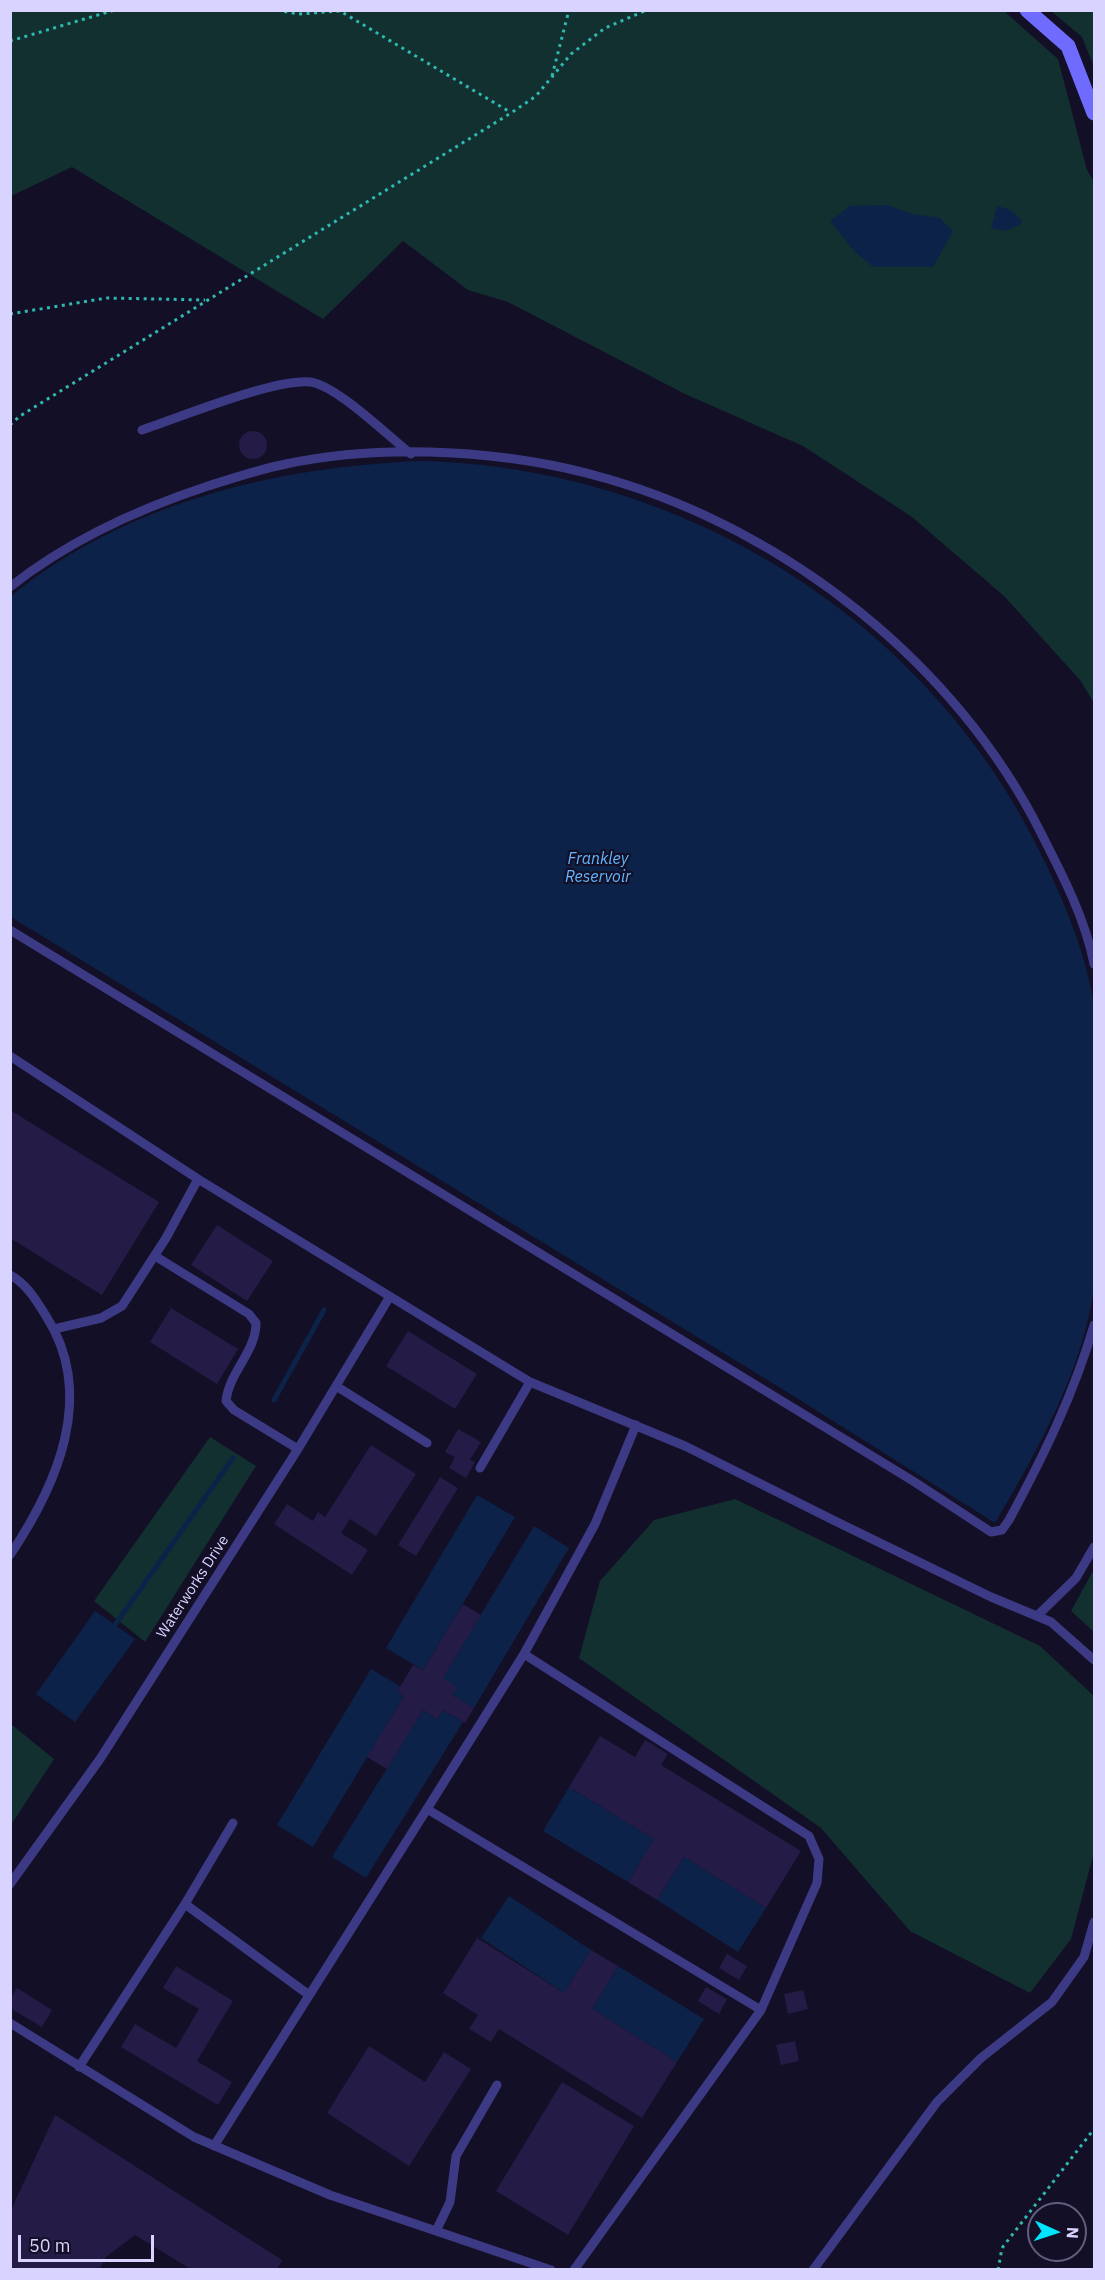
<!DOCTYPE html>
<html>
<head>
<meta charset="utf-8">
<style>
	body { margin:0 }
	#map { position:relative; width:1105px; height:2280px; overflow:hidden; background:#130f26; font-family:"IBM Plex Sans",sans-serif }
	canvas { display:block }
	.frame { position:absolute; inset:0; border:12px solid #d9d4ff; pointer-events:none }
	.north { position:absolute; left:1027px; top:2202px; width:60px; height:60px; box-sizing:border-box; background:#130f26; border:2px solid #625e7d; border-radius:50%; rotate:93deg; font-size:16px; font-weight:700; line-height:24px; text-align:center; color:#d9d4ff }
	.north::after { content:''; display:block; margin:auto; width:21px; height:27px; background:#00e5ff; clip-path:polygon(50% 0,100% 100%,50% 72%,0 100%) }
	.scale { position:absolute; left:18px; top:2235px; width:136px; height:27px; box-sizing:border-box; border:3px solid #d9d4ff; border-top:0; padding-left:8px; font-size:18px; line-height:21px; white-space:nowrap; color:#d9d4ff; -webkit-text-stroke:4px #130f26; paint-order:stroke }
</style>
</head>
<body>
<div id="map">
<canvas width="1105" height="2280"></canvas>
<div class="frame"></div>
<div class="north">N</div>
<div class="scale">50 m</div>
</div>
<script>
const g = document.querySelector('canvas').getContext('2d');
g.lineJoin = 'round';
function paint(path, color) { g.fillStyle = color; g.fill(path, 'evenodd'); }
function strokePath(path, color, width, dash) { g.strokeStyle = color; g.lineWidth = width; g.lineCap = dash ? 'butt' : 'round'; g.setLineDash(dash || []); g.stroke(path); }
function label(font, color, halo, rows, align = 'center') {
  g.font = font + ' "IBM Plex Sans",sans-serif'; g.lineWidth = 4.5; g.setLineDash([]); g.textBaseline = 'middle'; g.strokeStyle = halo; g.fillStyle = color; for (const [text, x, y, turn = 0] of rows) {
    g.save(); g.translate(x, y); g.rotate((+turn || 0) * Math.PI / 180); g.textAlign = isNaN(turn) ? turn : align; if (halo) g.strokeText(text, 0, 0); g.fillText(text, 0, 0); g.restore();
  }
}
paint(new Path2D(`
	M10,11H1004L1058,59L1087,170L1094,182V703L1080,680L1004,596L912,517L803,446L685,394L508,302L468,290L403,241L323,319L72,167L11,196Z
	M1051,11H1094V67L1082,37Z
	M210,1437L256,1466L145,1642L94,1601Z
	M735,1499L1040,1646L1094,1696V1852L1071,1939L1030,1993L910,1931L821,1828L579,1658L600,1581L654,1520Z
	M1094,1569V1632L1071,1611Z
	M11,1724L54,1759L11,1825Z`), '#12302f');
paint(new Path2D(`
	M887,205L913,214L940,218L953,231L933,267H873L855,252L830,221L850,206Z
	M997,206L1011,210L1022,221L1021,224L1006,231L991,228Z
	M424,461C689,469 935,624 1047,866C1067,909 1087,958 1094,1005C1096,1020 1094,1035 1094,1050C1094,1082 1094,1114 1094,1146C1094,1191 1099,1240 1094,1286C1085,1366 1036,1454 995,1523L792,1395L11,917V596C127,502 278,466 424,461Z
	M477,1495L515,1517L423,1670L386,1648Z
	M534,1526L569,1548L474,1708L452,1695L443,1678Z
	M95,1611L135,1639L75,1722L36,1694Z
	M371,1669L400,1686L397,1692L404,1696L313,1847L277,1825Z
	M423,1710L437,1719L443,1710L463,1722L366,1878L332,1857Z
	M569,1787L654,1839L628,1882L543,1831Z
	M684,1857L766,1908L738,1952L657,1900Z
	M509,1896L591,1950L564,1993L481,1938Z
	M618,1966L704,2019L677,2062L592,2009Z`), '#0c2248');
strokePath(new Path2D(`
	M274,1400L324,1310
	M115,1625L233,1458`), '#0c2248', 5);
paint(new Path2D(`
	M239 445a14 14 0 1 1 28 0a14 14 0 1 1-28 0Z
	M10,1110L159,1202L102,1295L10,1238Z
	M217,1225L273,1261L247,1301L191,1265Z
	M171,1308L238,1349L217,1384L150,1342Z
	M408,1331L477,1374L455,1409L386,1366Z
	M458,1429L481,1442L470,1460L475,1462L466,1478L449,1468L455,1457L445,1452Z
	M371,1445L416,1474L376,1536L350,1519L341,1533L368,1550L352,1575L274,1524L287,1504L313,1521L318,1512L325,1517Z
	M440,1477L458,1488L416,1556L398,1545Z
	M463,1604L481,1615L443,1678L457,1687L452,1695L474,1708L465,1723L443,1710L437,1719L423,1710L387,1769L367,1757L404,1696L397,1692L413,1665L423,1670Z
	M600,1736L635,1757L645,1740L668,1754L661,1765L801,1851L766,1908L684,1857L657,1900L628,1882L654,1839L569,1787Z
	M477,1938L564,1993L591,1950L618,1966L592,2009L677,2062L642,2118L499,2029L491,2042L469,2029L478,2015L443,1993Z
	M727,1954L747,1966L739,1980L719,1968Z
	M176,1966L233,2001L197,2061L232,2082L218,2105L121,2047L135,2024L176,2048L199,2009L163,1988Z
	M706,1987L727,1999L719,2014L698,2001Z
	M17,1988L52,2010L42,2027L10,2008V1999Z
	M803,1990L808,2009L788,2014L784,1994Z
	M795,2041L799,2061L781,2065L776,2045Z
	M369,2046L425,2082L444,2052L471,2069L409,2166L327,2113Z
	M562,2082L634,2126L568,2235L496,2191Z
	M55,2115L282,2260L277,2270H192L135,2235L106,2257L99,2270H10V2212Z`), '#241b47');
strokePath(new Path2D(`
	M277,10L298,14L340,11L510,112
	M10,41L115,10
	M552,76L569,10
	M10,314L107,298L205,300
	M10,425L20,416L511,113L536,96L571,54L605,28L647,10
	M998,2270L1002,2248L1094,2129`), '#2fb8b0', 3, [3, 4.5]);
strokePath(new Path2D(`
	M142,430C176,419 284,374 315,383C342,391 387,435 411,454
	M10,587C68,541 138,509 208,486C234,478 260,469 286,464C386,443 510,450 608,479C788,531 957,665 1041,833C1062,874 1085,918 1094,964
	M10,930L913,1481L991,1532L1002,1530L1009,1520C1043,1457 1074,1394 1094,1325
	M10,1056L198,1179L530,1382L480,1468
	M155,1256L249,1314L256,1323C256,1352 229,1372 226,1401L234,1410L298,1449
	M10,1275C27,1284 36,1300 46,1316C97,1395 57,1485 10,1555
	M54,1329L101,1318L122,1306L166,1238L198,1179
	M530,1382L685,1446L835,1521L991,1597L1051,1622L1094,1660
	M336,1386L427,1443
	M1037,1616L1076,1578L1094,1547
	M524,1654L809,1836L819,1859L817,1883L761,2010
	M427,1809L524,1654L595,1524L636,1425
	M10,1884L100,1759L298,1449L389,1298
	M185,1904L233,1823
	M10,2023L194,2137L330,2195L551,2270
	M79,2067L185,1904L309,1995
	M214,2146L427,1809L761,2010L574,2270
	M436,2231L450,2202L456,2156L497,2085
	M813,2270L937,2102L981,2058L1052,2002L1084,1957L1094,1922`), '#3d3a85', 9);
strokePath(new Path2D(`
	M1027,10L1068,46L1094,113`), '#6f6bff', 15);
label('15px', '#d9d4ff', '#130f26', [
	["Waterworks Drive",193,1587,-57]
]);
label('italic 16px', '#62b6ff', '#130f26', [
	["Frankley",598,859],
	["Reservoir",598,877]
]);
</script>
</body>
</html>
